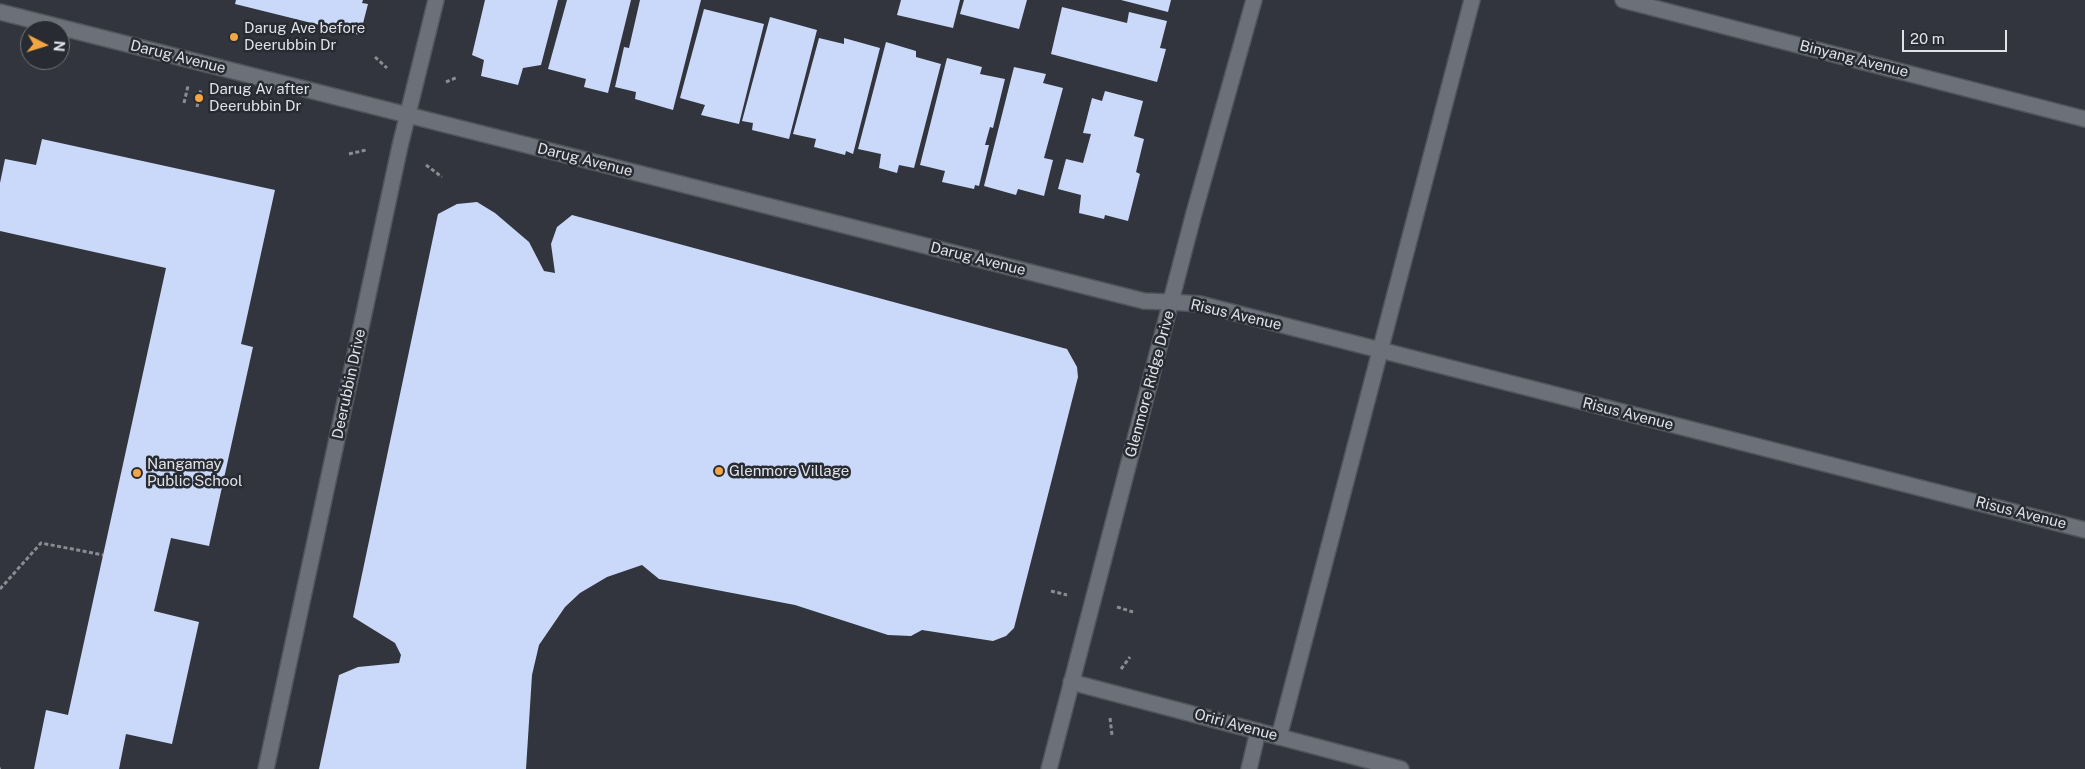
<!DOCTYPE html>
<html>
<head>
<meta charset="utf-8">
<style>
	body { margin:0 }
	#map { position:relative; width:2085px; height:769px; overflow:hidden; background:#32353d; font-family:"Public Sans",sans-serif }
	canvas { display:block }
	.north { position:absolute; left:20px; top:20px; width:50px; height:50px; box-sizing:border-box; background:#282b32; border:1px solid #72747a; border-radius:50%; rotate:95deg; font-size:14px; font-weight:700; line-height:20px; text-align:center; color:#e0e2e7 }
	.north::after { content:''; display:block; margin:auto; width:18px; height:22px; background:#f3a542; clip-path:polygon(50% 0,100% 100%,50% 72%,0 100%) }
	.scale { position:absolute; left:1902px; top:30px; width:105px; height:22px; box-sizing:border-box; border:2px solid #e0e2e7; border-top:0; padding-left:6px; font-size:15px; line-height:18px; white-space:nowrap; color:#e0e2e7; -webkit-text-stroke:4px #282b32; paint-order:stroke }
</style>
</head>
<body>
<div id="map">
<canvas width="2085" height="769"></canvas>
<div class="north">N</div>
<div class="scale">20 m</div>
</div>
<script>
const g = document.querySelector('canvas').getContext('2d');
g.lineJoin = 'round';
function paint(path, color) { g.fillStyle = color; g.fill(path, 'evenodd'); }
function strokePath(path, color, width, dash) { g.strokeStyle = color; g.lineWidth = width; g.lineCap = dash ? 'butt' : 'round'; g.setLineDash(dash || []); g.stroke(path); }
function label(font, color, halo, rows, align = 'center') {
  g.font = font + ' "Public Sans",sans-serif'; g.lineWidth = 5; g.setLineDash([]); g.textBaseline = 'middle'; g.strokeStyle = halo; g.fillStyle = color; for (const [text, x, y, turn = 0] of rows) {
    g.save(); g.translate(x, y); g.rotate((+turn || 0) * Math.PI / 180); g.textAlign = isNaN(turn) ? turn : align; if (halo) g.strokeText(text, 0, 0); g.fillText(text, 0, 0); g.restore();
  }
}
paint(new Path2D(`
	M236,0H363L362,3L368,4L360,35L235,4Z
	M485,0H558L541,65L523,68L518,85L481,76L484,60L472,55Z
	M567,0H631L608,93L584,87L586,79L548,69Z
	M640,0H701L673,110L635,99L636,92L615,87L624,47L629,48Z
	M901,0H960L953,28L897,15Z
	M964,0H1027L1019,29L960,14Z
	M1121,0H1171L1168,12Z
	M1062,7L1127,23L1129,12L1167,21L1160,48L1166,49L1157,82L1051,54Z
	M704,9L764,24L739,124L701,115L705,105L680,98Z
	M770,17L817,30L789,139L752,130L753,123L742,121Z
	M819,38L844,44V38L880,48L853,154L846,151L845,155L814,147L816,139L793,134Z
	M886,42L916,51V57L941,64L914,168L899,165L897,173L879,168L881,154L858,149Z
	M947,58L982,67L980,74L1005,79L993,128L990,127L985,145H989L979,186L975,185L974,189L942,182L945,171L920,165Z
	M1014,67L1046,74L1043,83L1063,88L1044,158L1053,160L1044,196L1018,189L1016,195L984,186Z
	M1105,91L1143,101L1134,136L1144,139L1136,172L1140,174L1128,221L1105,215L1104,219L1079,213L1081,195L1058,189L1066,159L1083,163L1091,134L1083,133L1092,98L1102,101Z
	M42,139L275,190L241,344L253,347L209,546L171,538L154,611L199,622L172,744L126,734L119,769H34L46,710L68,715L166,268L0,231V183L5,159L36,165Z
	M477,202L495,213L529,242L544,271L555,273L551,244L557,227L572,215L1067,349L1077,367L1078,377L1014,628L1006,636L993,641L922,630L911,636L888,635L795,605L659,579L642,565L607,577L580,593L565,607L539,645L532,675L526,769H319L339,675L358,667L399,663L401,655L395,643L353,617L438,214L457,204Z`), '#cad9f9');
const lane = new Path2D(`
	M1279,737L1472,0
	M1249,769L1258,731`);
const street = new Path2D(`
	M1623,0L2085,119
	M1171,302L1200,304L2085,530
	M1071,682L1401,769
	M266,769L400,146L436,0`);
const secondary = new Path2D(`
	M0,12L1144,301L1171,302
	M1049,769L1194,213L1254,0`);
strokePath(lane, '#51545b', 18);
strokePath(street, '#51545b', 18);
strokePath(secondary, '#51545b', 18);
strokePath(new Path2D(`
	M375,57L387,68
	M446,82L458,77
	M184,103L188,86
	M197,107L201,89
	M349,154L366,150
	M426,165L442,177
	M0,589L41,543L103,555
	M1051,591L1067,595
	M1117,607L1133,612
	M1121,669L1130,657
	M1110,718L1112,735
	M0,769H1`), '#8a8c93', 3, [4, 2.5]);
strokePath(lane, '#6c7079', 15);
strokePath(street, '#6c7079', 15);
strokePath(secondary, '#6c7079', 15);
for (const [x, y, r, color] of [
	[234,37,5,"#f3a542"],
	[199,98,5,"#f3a542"],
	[719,471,5,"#f3a542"],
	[137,473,5,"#f3a542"]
]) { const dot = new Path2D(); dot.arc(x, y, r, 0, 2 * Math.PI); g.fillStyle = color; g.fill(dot); strokePath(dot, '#282b32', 2); }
label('15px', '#e0e2e7', '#282b32', [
	["Darug Ave before",244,28],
	["Deerubbin Dr",244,45],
	["Darug Av after",209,89],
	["Deerubbin Dr",209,106],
	["Nangamay",147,464],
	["Public School",147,481],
	["Glenmore Village",729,471]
], 'left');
label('15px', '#e0e2e7', '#282b32', [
	["Darug Avenue",178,57,14],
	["Binyang Avenue",1854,59,14],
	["Darug Avenue",585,160,14],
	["Darug Avenue",978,259,14],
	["Risus Avenue",1236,315,13],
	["Deerubbin Drive",349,384,-78],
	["Glenmore Ridge Drive",1150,384,-75],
	["Risus Avenue",1628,414,14],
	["Risus Avenue",2021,513,14],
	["Oriri Avenue",1236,725,15]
]);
</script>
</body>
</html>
